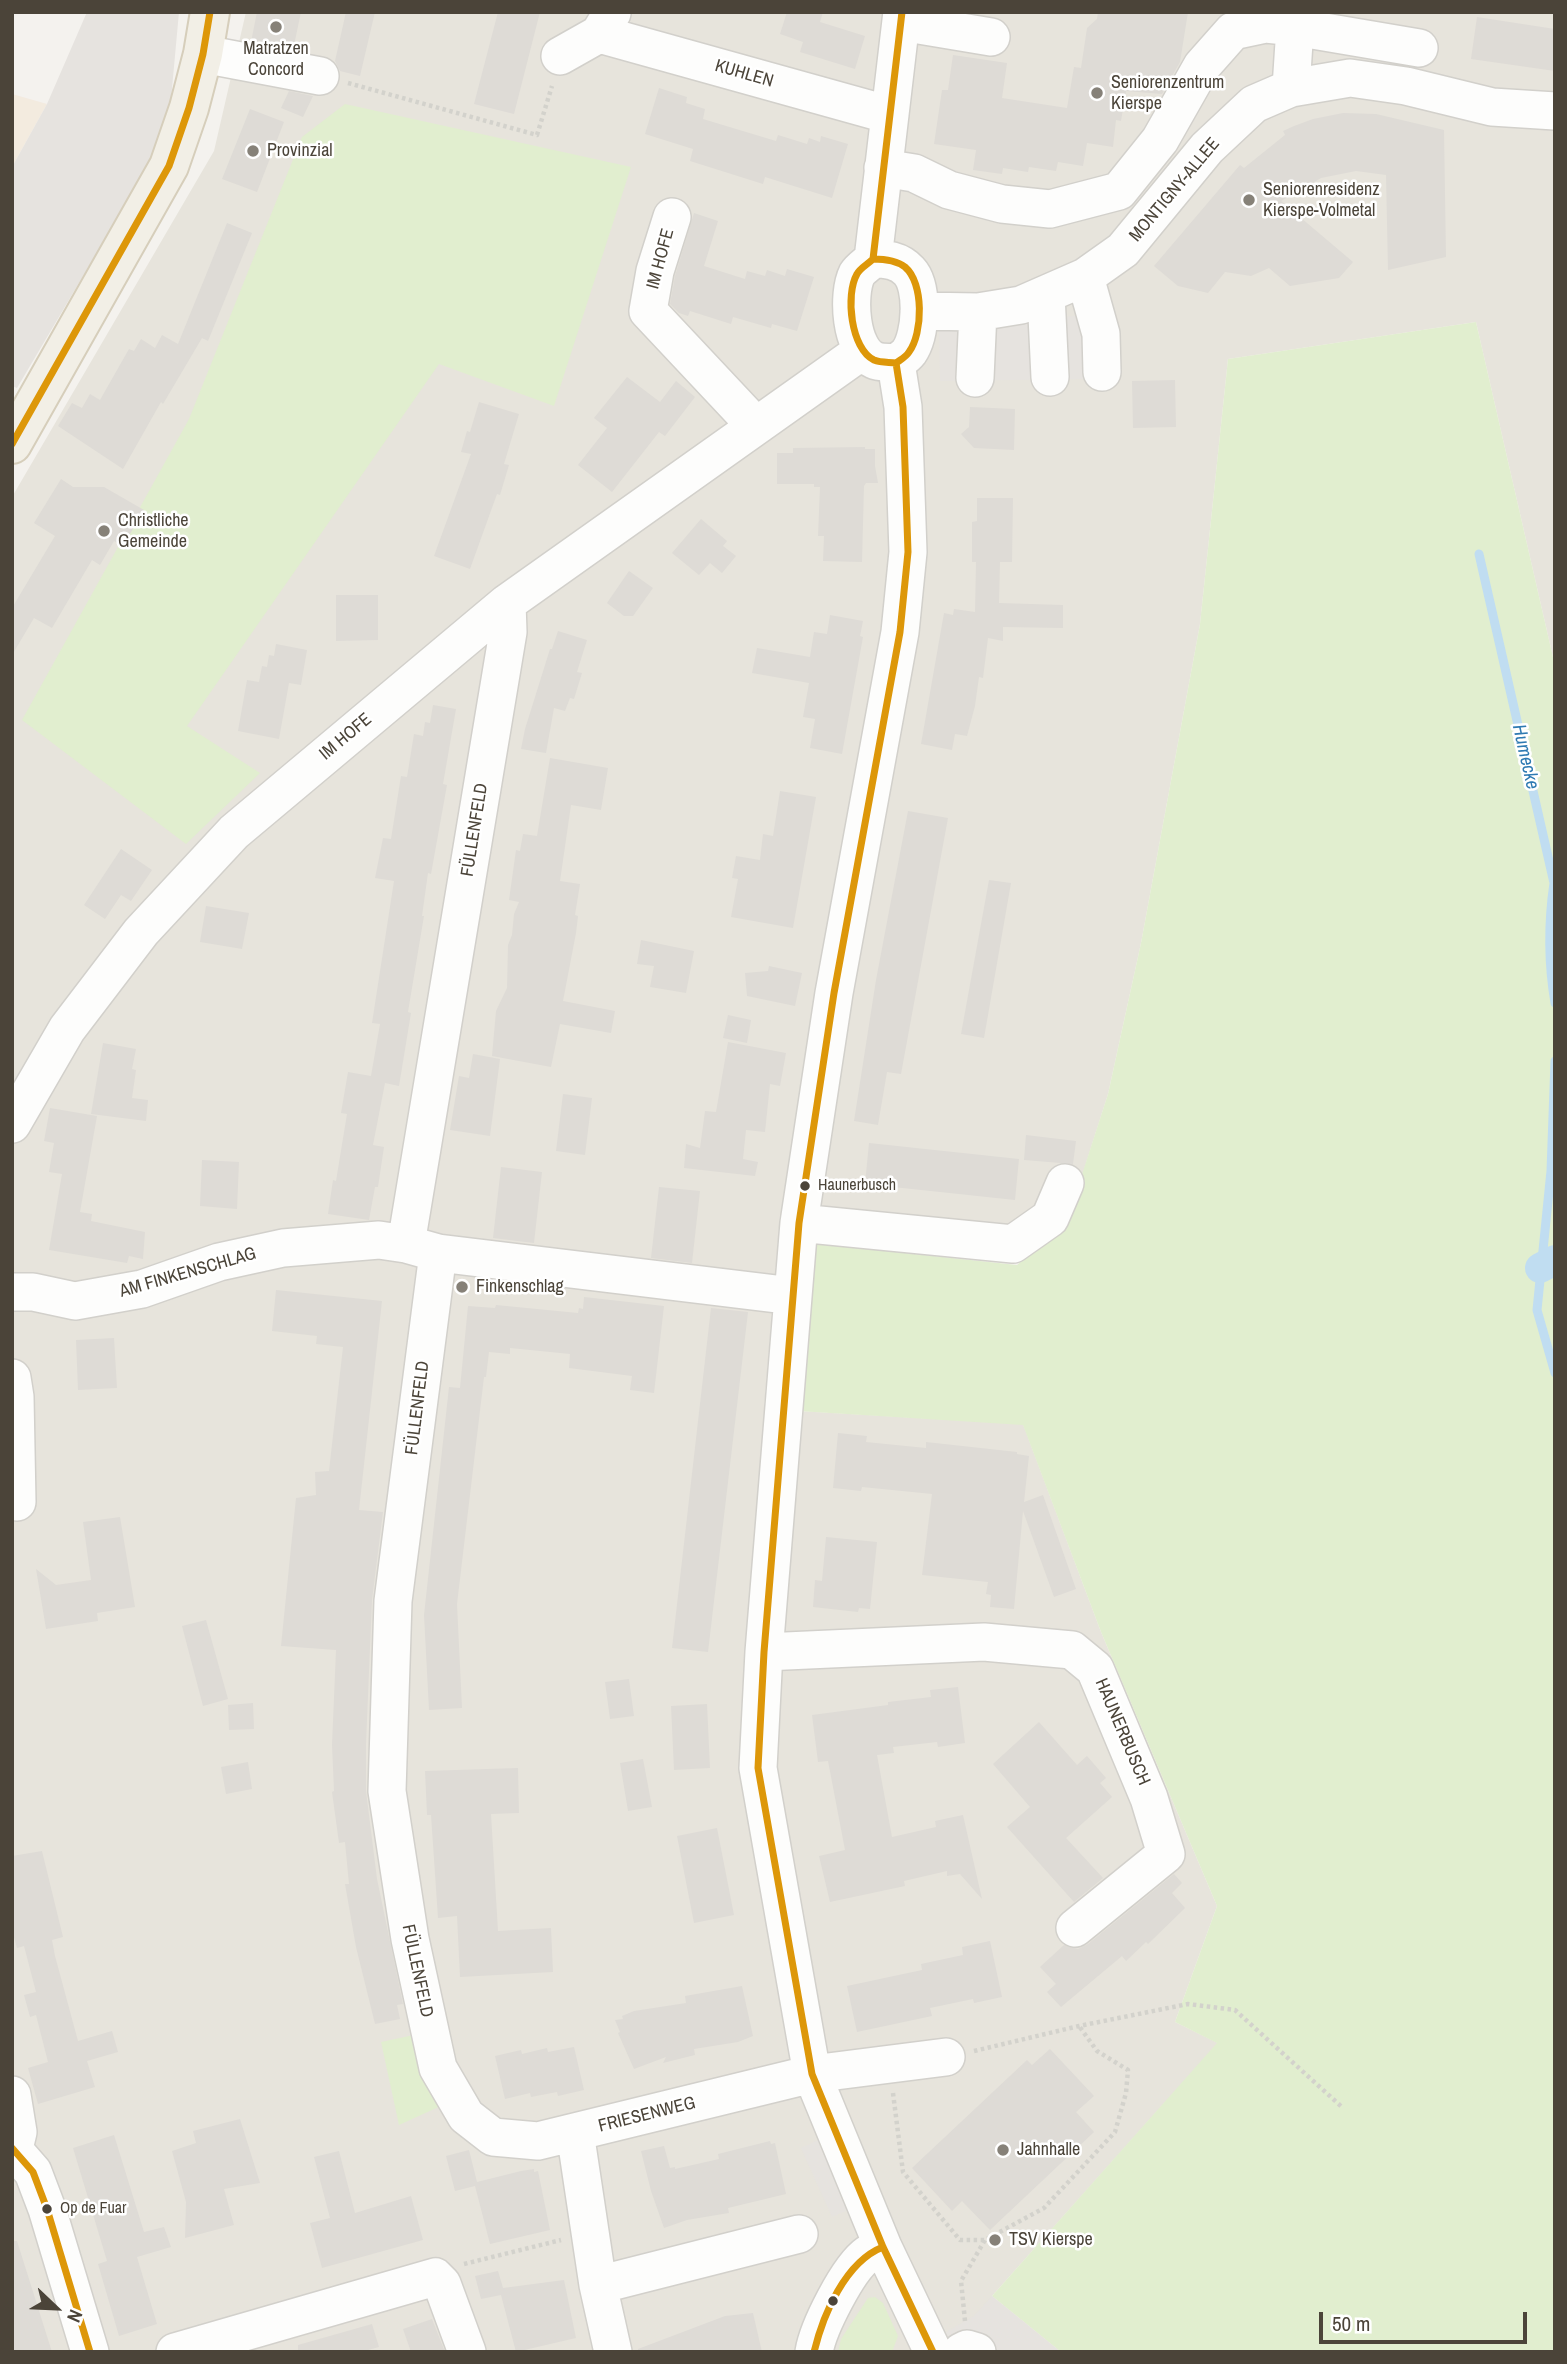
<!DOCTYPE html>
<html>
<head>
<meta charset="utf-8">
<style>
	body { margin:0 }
	#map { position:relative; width:1567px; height:2364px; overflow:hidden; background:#f4f2ee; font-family:"Archivo Narrow",sans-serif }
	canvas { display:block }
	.frame { position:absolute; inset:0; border:14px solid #4b4439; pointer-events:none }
	.north { position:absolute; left:21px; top:2273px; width:70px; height:70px; -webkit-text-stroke:5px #fff; paint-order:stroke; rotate:113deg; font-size:19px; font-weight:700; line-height:28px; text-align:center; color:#4b4439 }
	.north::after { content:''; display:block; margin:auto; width:24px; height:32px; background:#4b4439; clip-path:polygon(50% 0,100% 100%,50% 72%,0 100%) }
	.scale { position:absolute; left:1319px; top:2312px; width:208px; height:32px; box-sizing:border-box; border:4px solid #4b4439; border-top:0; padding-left:9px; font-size:21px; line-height:24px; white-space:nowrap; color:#4b4439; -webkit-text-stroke:5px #fff; paint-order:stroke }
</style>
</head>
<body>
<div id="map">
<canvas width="1567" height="2364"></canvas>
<div class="frame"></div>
<div class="north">N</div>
<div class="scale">50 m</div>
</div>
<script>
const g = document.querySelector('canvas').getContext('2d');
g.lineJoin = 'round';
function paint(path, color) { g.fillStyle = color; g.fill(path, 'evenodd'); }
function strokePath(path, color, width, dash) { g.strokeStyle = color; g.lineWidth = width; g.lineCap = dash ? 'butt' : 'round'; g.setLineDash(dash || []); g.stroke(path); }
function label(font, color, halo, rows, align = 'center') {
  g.font = font + ' "Archivo Narrow",sans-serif'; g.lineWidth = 5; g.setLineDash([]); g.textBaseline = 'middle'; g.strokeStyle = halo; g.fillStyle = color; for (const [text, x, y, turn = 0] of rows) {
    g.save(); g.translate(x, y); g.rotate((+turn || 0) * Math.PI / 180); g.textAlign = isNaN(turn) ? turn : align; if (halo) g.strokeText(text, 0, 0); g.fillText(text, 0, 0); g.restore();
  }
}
paint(new Path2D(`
	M246,12H1555V666L1476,322L1228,359L1200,624L1141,943L1108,1094L1081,1179L1009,1239L780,1215L764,1409L1023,1424L1101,1632L1217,1906L1175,2022L1218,2043L992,2296L1061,2352H12V497L214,151Z`), '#e7e4dc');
paint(new Path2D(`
	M12,94L47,104L12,167Z`), '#f3ebdf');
paint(new Path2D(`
	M345,104L631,167L554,406L439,364L187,726L260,773L186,844L22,720L189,419L302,137Z
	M1476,322L1555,666V2352H1061L992,2296L1217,2043L1175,2022L1217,1906L1101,1632L1023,1425L798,1411L812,1243L1017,1265L1066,1224L1108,1094L1141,943L1200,624L1228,359Z
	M414,2035L443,2105L399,2125L381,2042Z
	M875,2297L883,2303L898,2336L892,2352H838L841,2339L868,2298Z`), '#e1eecf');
paint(new Path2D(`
	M87,12H179L168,132L17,388L12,386V167L47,104Z
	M1082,315L1084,379L940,381L939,331Z
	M835,2132L866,2202L832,2217L801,2148Z
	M992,2296L1061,2352H939L932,2340L974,2316Z`), '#e6e3df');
strokePath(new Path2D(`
	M1479,554L1554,883C1548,924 1548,962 1555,1003
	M1555,1061L1551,1171L1537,1310L1555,1373`), '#c0ddf1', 9);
strokePath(new Path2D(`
	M1540,1268L1555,1260`), '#c0ddf1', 30);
paint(new Path2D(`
	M257,12H301L293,50L251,42Z
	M346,12H375L360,76L340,71L335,61Z
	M498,12H540L514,114L474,104Z
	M787,12H823L820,22L865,36L855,69L800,52L803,42L780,34Z
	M1098,12H1188L1180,62L1162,94L1126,91L1121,121L1116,120L1113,147L1087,143L1083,166L1058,162L1056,171L1029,167L1028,172L1003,168L1002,174L973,170L976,150L934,144L942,90H948L953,55L1007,63L1002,98L1067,108L1074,67L1081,68L1087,28L1097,19Z
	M1477,17L1555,29V71L1471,59Z
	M659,88L687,97L686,103L705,109L703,119L776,141L778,135L807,144L809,138L820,142L821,136L848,144L832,198L765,177L763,184L690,161L693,149L645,134Z
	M289,91L313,96L303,117L281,108Z
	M250,109L284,122L257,192L222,179Z
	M1343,113L1376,114L1444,130L1446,257L1388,270L1386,175L1356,171L1321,178L1281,201L1353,262L1339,278L1290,286L1269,268L1251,276L1225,272L1208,293L1178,286L1154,266L1240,165L1244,168L1285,135L1283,131L1294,126L1313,119Z
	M694,213L718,221L704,266L745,279L747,271L765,276L767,270L785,276L787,269L814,277L797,331L772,324L771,328L733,317L731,324L690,311L688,316L679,313L670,304L675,276Z
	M227,223L252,233L208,341L202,338L163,404L161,402L123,469L58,426L72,403L82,408L90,394L100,400L129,349L134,351L141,339L155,348L162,335L178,344Z
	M627,377L660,402L676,381L695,397L665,436L659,432L612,492L578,465L607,428L594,418Z
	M1175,380L1176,427L1133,428L1132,381Z
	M479,402L519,414L504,464L509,465L500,495L497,494L470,569L434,556L471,454L461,452L467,431L470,432Z
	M970,407L1015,409L1014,450L974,448L961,434L969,427Z
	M865,447V449H875V466L878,483H866L864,486L862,562L823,561L824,536H818L820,487H814V484H777V453H793V448Z
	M61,479L73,487H104L144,510L123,546L114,541L100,565L92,560L52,628L34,618L12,655V608L55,536L34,523Z
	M977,498H1013L1012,562H1000L999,603L1063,605V628L1003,627V641L988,638L983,678L979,677L975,706L967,736L955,734L952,750L921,744L944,613L953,615L954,609L975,612L976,562H972V522L977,521Z
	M701,519L727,541L723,546L736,556L722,573L710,563L699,575L672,553Z
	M629,571L653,588L633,616H624L607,603Z
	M336,595H378V640L336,641Z
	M830,615L863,621L860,636L863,637L842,754L810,748L815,719L803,717L809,683L752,673L757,648L810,657L814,632L827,634Z
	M558,631L587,640L577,672L582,673L574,699L570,698L565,711L554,708L546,753L521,749L525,729L550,649H552Z
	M276,644L307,650L301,685L289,683L279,739L238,731L247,680L259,682L262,666L267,667L269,655L274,656Z
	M433,705L456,709L443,784L447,785L431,874L428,873L422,916H424L408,1012L411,1013L399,1086L385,1083L373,1145L384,1147L378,1187H375L369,1220L328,1214L333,1180L336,1181L347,1114L341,1113L348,1072L371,1076L380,1024L372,1023L394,881L375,878L383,838L391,839L401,776L407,777L414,734L423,736L425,722L430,723Z
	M550,758L608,768L601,810L571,805L560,881L580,884L575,915L578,916L576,933L563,1001L615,1011L611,1033L560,1024L551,1067L492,1056L496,1011L507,988L508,945L512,935L514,914L519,902L509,900L516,850L520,851L523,834L537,836Z
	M780,791L816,797L793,928L731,917L738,879L732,878L736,856L760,860L763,834L773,836Z
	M908,811L948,818L901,1074L887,1072L878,1125L854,1121L876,980Z
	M121,849L152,870L131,901L121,895L105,919L84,905Z
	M989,880L1011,883L984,1038L961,1034Z
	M206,906L249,913L242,949L200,942Z
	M641,940L694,951L686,993L650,987L654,966L637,964Z
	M769,966L802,973L795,1006L747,996L745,973L768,971Z
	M728,1015L751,1020L747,1043L723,1038Z
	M728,1042L786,1053L780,1086L770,1084L765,1132L746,1130L743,1159L758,1162L755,1176L684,1168L686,1144L700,1148L705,1111L716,1112Z
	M103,1043L136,1049L132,1069L136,1070L132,1098L148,1100L146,1121L91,1114Z
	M473,1054L500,1059L490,1136L450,1130L459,1076L469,1078Z
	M563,1094L592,1098L585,1155L556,1151Z
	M50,1108L97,1116L80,1212L92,1214L91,1221L145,1232L143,1259L129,1256L127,1263L49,1250L62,1174L49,1172L54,1143L44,1141Z
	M1026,1135L1076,1141L1073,1164L1024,1160Z
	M869,1143L1019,1159L1015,1200L865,1184Z
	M202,1160L239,1162L237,1209L200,1206Z
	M501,1167L542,1172L534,1243L493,1238Z
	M659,1187L700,1191L692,1263L651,1258Z
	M276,1290L382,1301L359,1510L383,1512L372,1600L366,1744V1791L377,1879L403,2004L397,2005L400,2019L375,2024L356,1947L345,1884H349L345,1842L339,1843L332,1792L334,1791L332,1745L336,1650L281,1646L296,1498L316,1495L315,1472L329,1471L343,1347L316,1344L317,1336L272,1331Z
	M584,1297L664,1306L654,1393L630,1390L632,1376L569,1368L570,1354L510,1348V1354L489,1352L486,1377H484L457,1604L462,1708L429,1710L424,1615L449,1387L460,1388L468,1306L495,1308L496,1305L578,1313L579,1308L583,1309Z
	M711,1308L748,1312L708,1652L672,1648Z
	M114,1338L117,1388L78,1390L76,1340Z
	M838,1433L867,1436L866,1442L926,1448V1442L1017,1452V1454L1029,1456L1024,1502L1043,1495L1076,1589L1054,1597L1023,1511L1014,1609L990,1607L991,1595L986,1594L988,1582L922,1575L932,1494L862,1487L861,1491L833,1488Z
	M120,1517L135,1607L97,1613L98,1621L46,1629L36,1569L56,1585L91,1580L83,1522Z
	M826,1537L877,1542L870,1609L859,1608L858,1612L813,1607L815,1580L822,1581Z
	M206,1620L228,1699L203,1706L182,1626Z
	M629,1679L634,1716L610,1719L605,1682Z
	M958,1687L965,1743L938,1747L937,1742L893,1747L894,1753L877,1755L892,1837L936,1827L935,1821L963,1815L982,1899L960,1874L947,1876V1871L904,1881L905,1886L830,1902L819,1856L845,1850L828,1761L818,1762L812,1715L888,1705V1702L931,1697L930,1690Z
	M253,1703L254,1729L229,1730L228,1705Z
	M707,1704L710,1768L674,1770L671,1706Z
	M1039,1722L1077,1765L1087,1756L1106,1778L1100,1783L1112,1797L1066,1838L1103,1878L1074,1902L1007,1827L1030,1807L993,1764Z
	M643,1759L652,1807L628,1811L620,1763Z
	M248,1762L252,1789L226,1794L221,1767Z
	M518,1768L519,1813L491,1814L498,1931L551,1928L553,1972L460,1977L457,1916L438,1918L431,1815H427L425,1771Z
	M717,1828L734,1915L694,1923L677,1836Z
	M42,1851L63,1937L52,1940L55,1956L78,2041L112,2031L118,2052L87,2061L95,2087L38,2104L28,2068L48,2062L36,2015L30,2017L24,1995L36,1992L24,1946L17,1948L12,1930V1856Z
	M1174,1874L1182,1883L1172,1893L1185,1908L1148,1944L1146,1942L1126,1961L1122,1956L1061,2007L1047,1992L1056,1984L1040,1967L1064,1945L1078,1949L1088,1944Z
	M990,1941L1002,1997L974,2003L973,1999L930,2008L932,2016L857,2032L847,1986L922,1970L921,1964L963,1955L962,1947Z
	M742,1986L753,2036L738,2042L694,2049L695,2055L663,2063L666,2057L634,2069L618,2033L620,2032L615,2020L623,2019L622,2016L634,2011L686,2003L685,1996Z
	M574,2047L584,2090L558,2096L557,2092L531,2097L530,2093L505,2099L495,2056L521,2050L522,2054L547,2048L548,2052Z
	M1050,2049L1094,2096L1076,2112L1094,2132L990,2230L962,2201L952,2211L912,2168L1027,2060L1032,2065Z
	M240,2119L260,2183L224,2189L234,2225L185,2238L186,2202L172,2151L196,2143L193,2131Z
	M114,2135L144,2232L164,2227L171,2247L137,2257L157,2324L119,2336L98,2264L107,2261L73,2148Z
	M770,2141L771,2144L775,2143L786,2194L728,2208L729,2213L687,2220L664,2228L651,2191L641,2151L664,2146L670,2168L675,2167V2169L719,2159L718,2154Z
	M469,2150L477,2182L521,2171L534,2169V2172L538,2171L550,2230L490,2244L475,2186L455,2191L446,2156Z
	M339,2151L355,2213L411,2196L423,2240L322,2268L310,2223L330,2218L314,2157Z
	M12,2241H17L52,2352H12Z
	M498,2271L503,2288L564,2280L576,2338L516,2352L501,2295L481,2299L475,2276Z
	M753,2313L762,2352H638V2349L725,2316Z
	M432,2319L445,2352H411L403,2329Z
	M372,2324L379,2347L361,2352H298V2345Z`), '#dedbd6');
const minor = new Path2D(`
	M901,22L991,37
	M599,34L890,115
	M203,54L320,76
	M560,56L599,34L612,13
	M1291,88L1295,27L1419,48
	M883,168L914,173L949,190L1002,204L1050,209L1119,191L1160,140L1202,66L1233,31L1266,24L1295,27L1298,12
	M672,217L655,271L648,311L756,426
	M873,259C886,259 899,260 909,271C924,287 921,335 909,352C906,356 900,360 896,363C889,362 880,363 874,360C850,350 847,294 857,274C860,269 869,263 873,259Z
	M873,259L902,12
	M1085,277L1101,334L1102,372
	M1046,295L1050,377
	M919,311L978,312L1021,305L1085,277L1123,250L1207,148L1254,104L1291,88L1350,78L1406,86L1492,107L1555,111
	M896,363L903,407L908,552L900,632L834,993L799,1223L764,1652L758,1768L812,2074L883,2247L933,2352
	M975,378L978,312
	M507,603L508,632L406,1244L438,1253L793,1296
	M12,1124L67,1029L141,932L234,832L507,603L862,351
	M799,1223L1013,1244L1050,1218L1065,1183
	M438,1253L393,1601L387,1791L410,1939L438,2068L466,2116L493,2137L538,2141L812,2074L946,2057
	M12,1292H33L75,1301L142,1289L219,1262L283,1248L379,1240L406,1244
	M12,1378L15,1397L17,1502
	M764,1652L984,1642L1072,1650L1095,1669L1149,1798L1166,1854L1075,1928
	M12,2095L18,2132L14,2149
	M575,2132L598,2285L613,2352
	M12,2148L33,2172L47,2209L90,2352
	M598,2285L799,2234
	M175,2352L435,2277L442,2284L467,2352
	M814,2352C818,2328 848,2268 868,2254C872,2251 878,2249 883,2247
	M961,2352L967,2349L977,2352`);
const major = new Path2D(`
	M12,444L169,166L189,108L203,54L210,12`);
strokePath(minor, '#d2d0cb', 40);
strokePath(major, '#d6cebb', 42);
strokePath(new Path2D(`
	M348,83L537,135L552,86
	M974,2051L1079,2026L1188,2004L1235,2010L1343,2108
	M893,2093L903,2172L960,2240H985L1044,2208L1115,2132L1126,2093L1128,2070L1097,2051L1079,2026
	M464,2264L561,2240
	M965,2321L961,2281L985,2240`), '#d3d2cc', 4.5, [3.5, 3.5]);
strokePath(minor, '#fdfdfc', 37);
strokePath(major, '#f2efe6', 38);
strokePath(new Path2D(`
	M873,259C884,259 896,260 905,267C924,283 923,333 909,352C906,357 900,360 896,363C889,362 881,363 874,360C851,349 845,295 857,274C860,268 868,264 873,259Z
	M873,259L902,12
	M896,363L903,407L908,552L900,632L834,993L799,1223L764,1652L758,1768L812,2074L883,2247L933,2352
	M12,444L169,166L189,108L203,54L210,12
	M12,2148L33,2172L47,2209L90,2352
	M814,2352C823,2315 845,2262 883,2247`), '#dd9709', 7);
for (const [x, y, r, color] of [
	[276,27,7,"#868178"],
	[1097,93,7,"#868178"],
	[253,151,7,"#868178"],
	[1249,200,7,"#868178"],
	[104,531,7,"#868178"],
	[805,1186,6,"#4b4439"],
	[462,1287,7,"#868178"],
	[1003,2150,7,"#868178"],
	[47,2209,6,"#4b4439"],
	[995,2240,7,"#868178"],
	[833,2301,6,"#4b4439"]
]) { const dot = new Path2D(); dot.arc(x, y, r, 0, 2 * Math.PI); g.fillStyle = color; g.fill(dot); strokePath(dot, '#fff', 2.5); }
label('16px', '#4b4439', '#fff', [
	["Haunerbusch",818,1186],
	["Op de Fuar",60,2209]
], 'left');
label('18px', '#4b4439', '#fff', [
	["Matratzen",276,49,"center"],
	["Concord",276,70,"center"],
	["Seniorenzentrum",1111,83],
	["Kierspe",1111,104],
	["Provinzial",267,151],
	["Seniorenresidenz",1263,190],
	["Kierspe-Volmetal",1263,211],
	["Christliche",118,521],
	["Gemeinde",118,542],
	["Finkenschlag",476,1287],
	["Jahnhalle",1017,2150],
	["TSV Kierspe",1009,2240]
], 'left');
label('18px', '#4b4439', '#fff', [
	["KUHLEN",744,74,16],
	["MONTIGNY-ALLEE",1175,190,-50],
	["IM HOFE",661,259,-75],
	["IM HOFE",346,737,-40],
	["FÜLLENFELD",475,830,-81],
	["AM FINKENSCHLAG",188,1273,-16],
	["FÜLLENFELD",418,1408,-83],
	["HAUNERBUSCH",1122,1732,67],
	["FÜLLENFELD",417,1971,78],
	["FRIESENWEG",647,2115,-14]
]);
label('italic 19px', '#2e7ab2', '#fff', [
	["Humecke",1525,757,77]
]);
</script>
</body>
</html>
